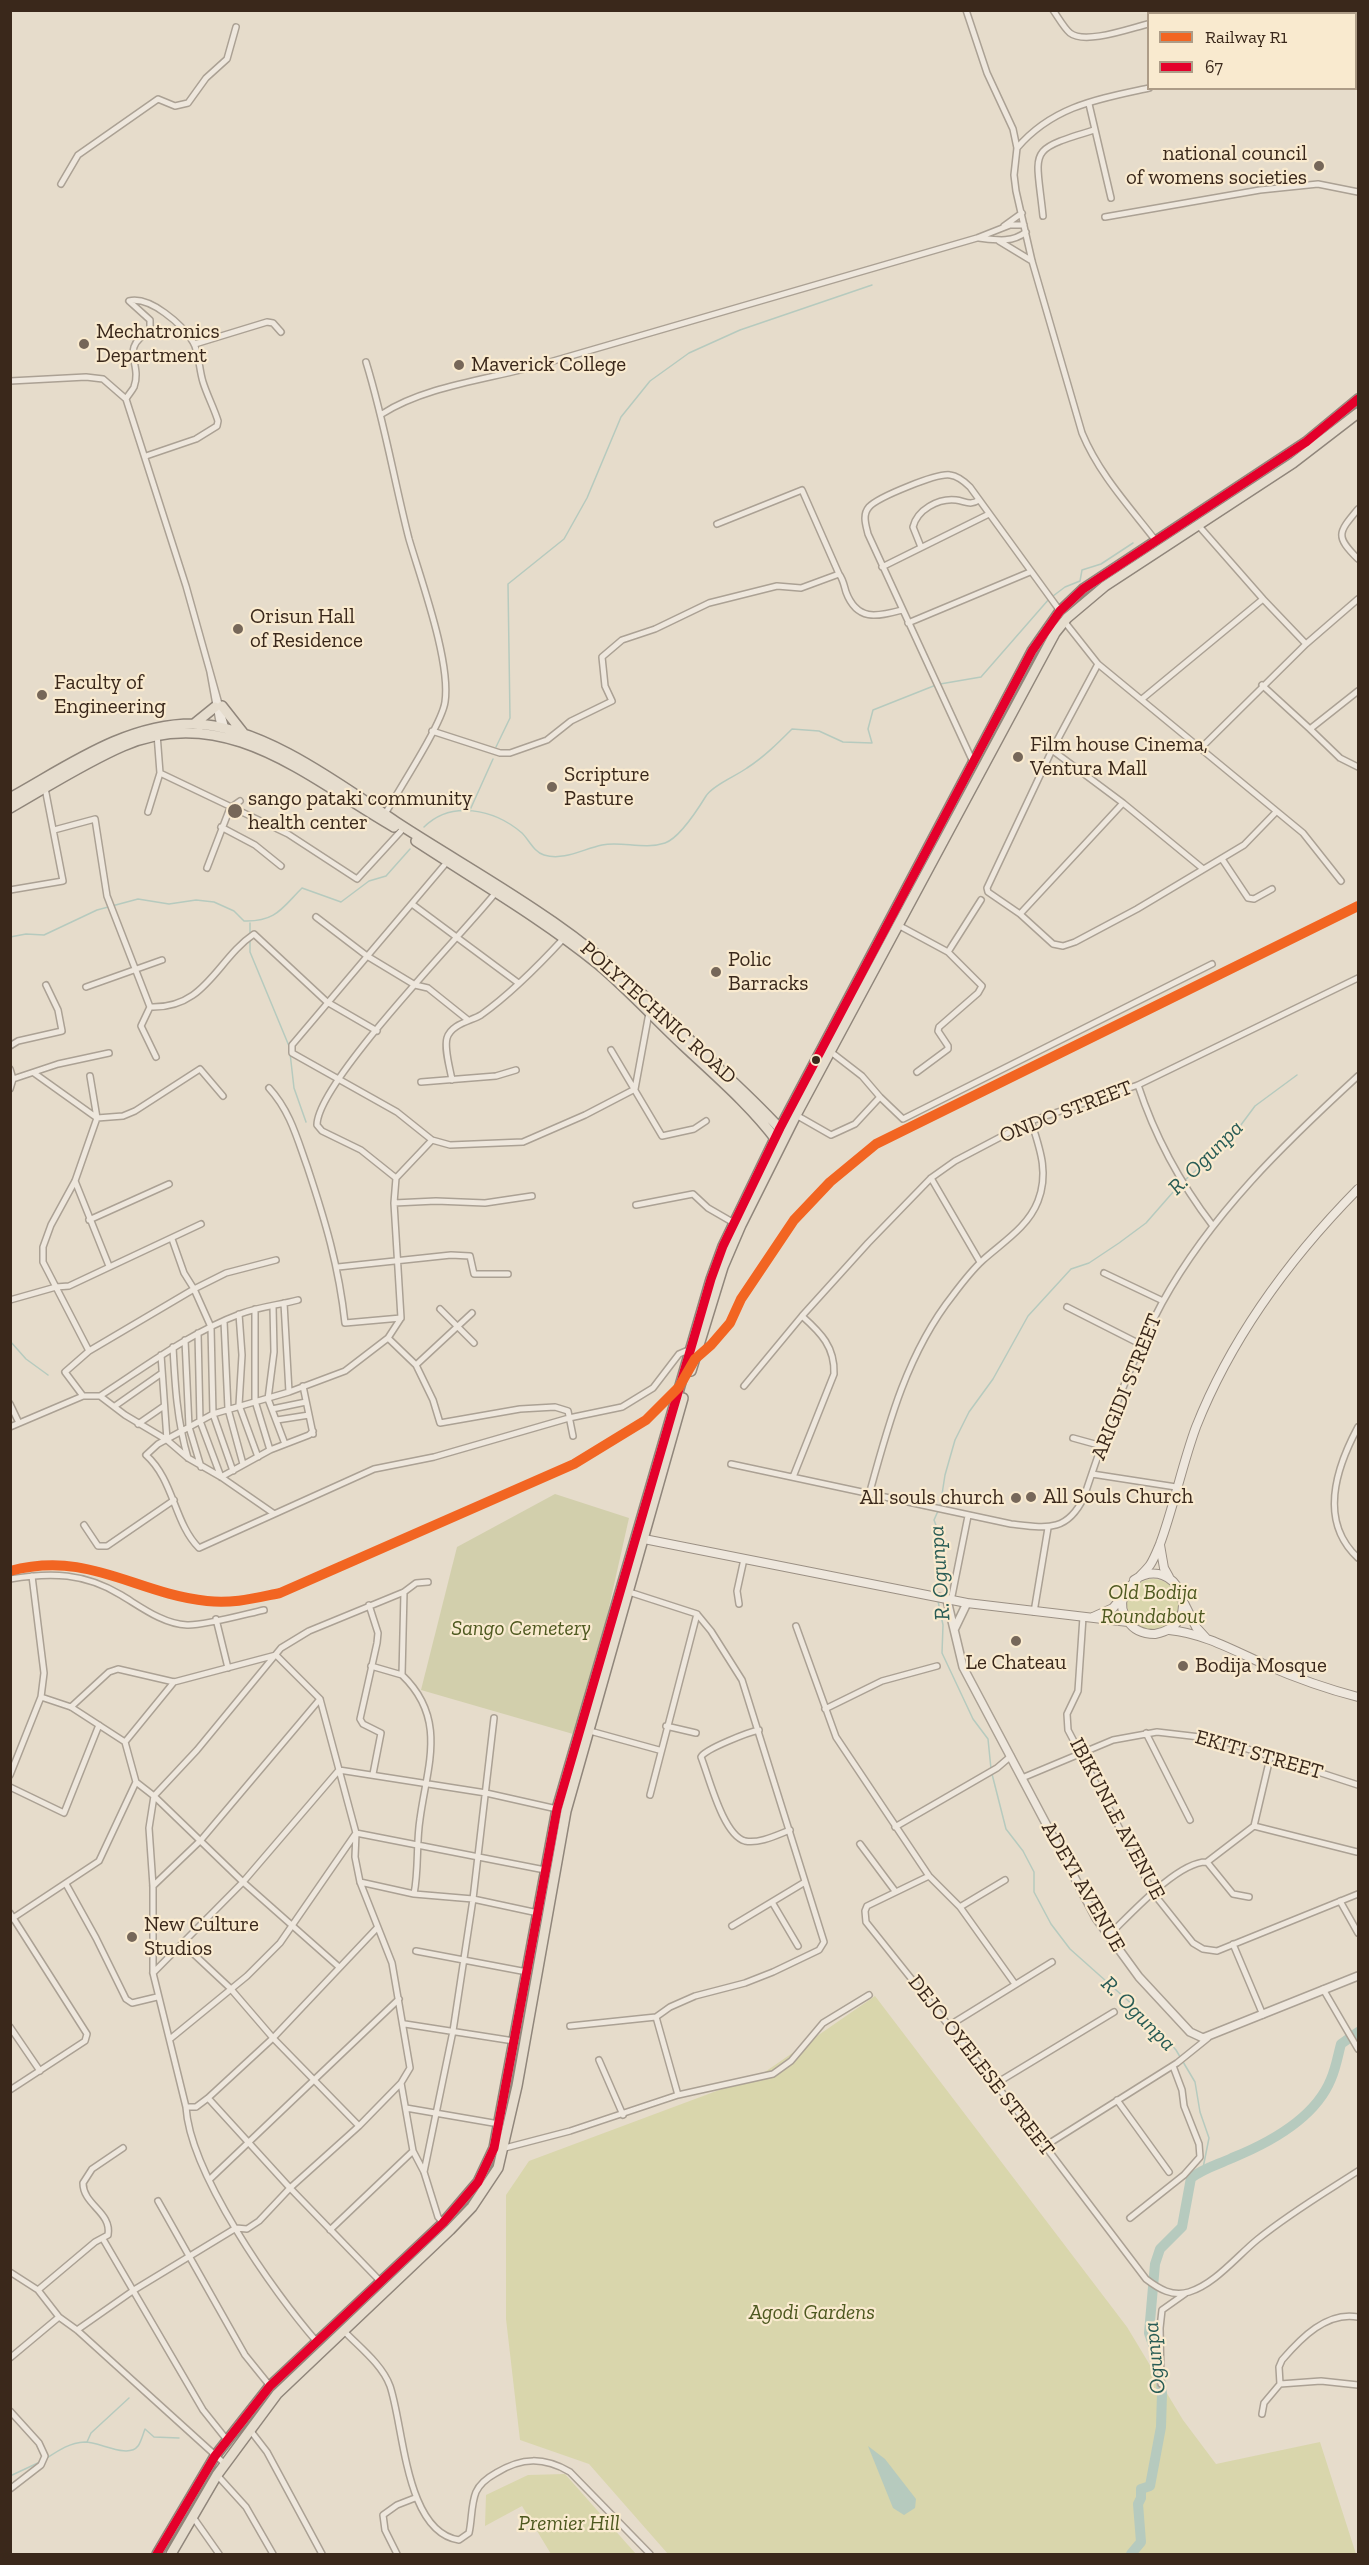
<!DOCTYPE html>
<html>
<head>
<meta charset="utf-8">
<style>
	body { margin:0 }
	#map { position:relative; width:1369px; height:2565px; overflow:hidden; background:#e6dccb; font-family:"Zilla Slab",serif }
	canvas { display:block }
	.frame { position:absolute; inset:0; border:12px solid #3a281b; pointer-events:none }
	.legend { position:absolute; left:1147px; top:12px; width:210px; height:78px; box-sizing:border-box; background:#f9eacf; border:2px solid #ad9c87; margin:0; padding:8px 10px; list-style:none; font-size:18px; color:#3a281b }
	.legend li { display:flex; align-items:center; gap:12px; height:30px }
	.legend b { width:30px; border:2px solid #ad9c87 }
</style>
</head>
<body>
<div id="map">
<canvas width="1369" height="2565"></canvas>
<div class="frame"></div>
<ul class="legend">
<li><b style="height:8px;background:#f26522"></b>Railway R1</li>
<li><b style="height:8px;background:#e4002b"></b>67</li>
</ul>
</div>
<script>
const g = document.querySelector('canvas').getContext('2d');
g.lineJoin = 'round';
function paint(path, color) { g.fillStyle = color; g.fill(path, 'evenodd'); }
function strokePath(path, color, width, dash) { g.strokeStyle = color; g.lineWidth = width; g.lineCap = dash ? 'butt' : 'round'; g.setLineDash(dash || []); g.stroke(path); }
function label(font, color, halo, rows, align = 'center') {
  g.font = font + ' "Zilla Slab",serif'; g.lineWidth = 4.5; g.setLineDash([]); g.textBaseline = 'middle'; g.strokeStyle = halo; g.fillStyle = color; for (const [text, x, y, turn = 0] of rows) {
    g.save(); g.translate(x, y); g.rotate((+turn || 0) * Math.PI / 180); g.textAlign = isNaN(turn) ? turn : align; if (halo) g.strokeText(text, 0, 0); g.fillText(text, 0, 0); g.restore();
  }
}
paint(new Path2D(`
	M1127 1605a26 26 0 1 1 52 0a26 26 0 1 1-52 0Z
	M875,1996L1127,2327L1183,2420L1216,2464L1320,2442L1356,2554H668L589,2464L520,2440L506,2319V2195L529,2161L762,2074Z
	M565,2474L636,2554H551L522,2506L485,2526L486,2495L528,2475Z`), '#d9d6ac');
paint(new Path2D(`
	M555,1494L629,1518L580,1736L421,1690L457,1547Z`), '#d2cfac');
paint(new Path2D(`
	M868,2446L885,2459L916,2499L915,2508L904,2515L893,2508Z`), '#b6cabe');
strokePath(new Path2D(`
	M1053,596L1065,587L1080,581L1082,570L1101,564L1133,543
	M940,684L981,677L1049,599
	M496,747L510,718L508,584L564,539L587,498L621,417L650,381L689,353L740,330L872,285
	M470,810L493,759
	M424,827C451,800 494,809 522,833C529,840 534,852 544,855C564,861 583,849 602,845C622,841 644,850 665,843C679,838 698,809 706,796C713,785 736,776 747,768C764,757 778,743 792,729L819,731L843,742L872,743L868,729L873,710L936,685
	M250,933V923
	M10,937L26,934L44,935L97,910L138,899L169,904L196,900L214,902L234,911L244,921C276,922 282,908 302,888L341,902L369,881L386,876L410,849
	M250,941V952L289,1046
	M290,1053L294,1088L306,1122
	M1185,1180L1229,1141L1255,1106L1297,1075
	M10,1341L26,1359L48,1375
	M940,1507L945,1475L955,1440L969,1412L993,1379L1028,1316L1071,1269L1089,1263L1119,1243L1146,1223L1181,1183
	M936,1593C939,1567 945,1545 934,1520L938,1511
	M938,1601L943,1625L942,1653L973,1719L988,1739L991,1769
	M992,1774L1006,1829L1023,1851L1034,1872V1892L1051,1924L1070,1949L1152,2022L1176,2050L1195,2082L1200,2112L1209,2138L1203,2168
	M87,2442L91,2433L129,2398
	M47,2458C59,2450 69,2443 85,2442C100,2442 128,2459 138,2446C141,2442 143,2434 145,2429L154,2437L179,2438
	M10,2476L40,2462`), '#b6cabe', 1.5);
strokePath(new Path2D(`
	M1131,2554L1141,2542L1138,2504L1141,2498V2489L1150,2486L1161,2427L1162,2393L1158,2359L1149,2333L1155,2264L1160,2249L1182,2227L1191,2178C1204,2168 1217,2165 1232,2158C1269,2143 1315,2119 1331,2079C1336,2068 1338,2055 1341,2044L1358,2032`), '#b6cabe', 10);
const minor = new Path2D(`
	M966,10L987,73L1013,129L1017,148L1014,175L1016,191L1032,261L1082,433C1099,474 1129,506 1156,541
	M1053,10C1058,17 1064,28 1070,33C1085,45 1131,28 1148,24
	M1310,10L1313,14
	M1195,14L1207,10
	M1356,45H1358
	M1089,104L1111,198
	M1017,148C1053,106 1098,99 1149,88
	M61,184L78,155L158,99L175,106L188,103L206,78L227,59L236,27
	M1043,216C1036,148 1026,151 1094,130
	M1105,217L1260,190L1318,184L1358,192
	M1004,226L1022,213
	M979,238C996,240 1012,243 1026,232
	M999,241L1032,261
	M195,344L267,322L273,323L281,332
	M366,362C384,420 394,480 409,539C421,580 451,662 445,702C442,724 398,791 385,814
	M10,381L86,377L103,379L126,399L186,586L226,729
	M126,399C128,395 132,391 134,387C143,363 118,349 150,331V320L129,301C150,296 182,324 193,342C199,351 199,370 203,382C207,395 214,408 218,421L217,426L196,439L146,456
	M382,414C427,385 493,379 543,364C688,322 833,280 977,238L1010,225H1024
	M1358,509C1338,533 1335,536 1358,559
	M717,524L802,490L839,574
	M921,547L913,527C917,510 938,498 956,500C965,501 970,506 979,500
	M882,567L989,514
	M908,623L1030,572
	M1306,644L1358,599
	M1098,664L1303,833L1341,881
	M210,672L220,727
	M1262,685L1310,729L1358,691
	M1142,699L1263,599L1198,525
	M1310,729L1340,758L1358,767
	M432,731L500,753H510L547,740L571,721L612,701L605,686L602,657L622,640L655,629L709,603L777,586L801,588L839,574C843,579 844,585 846,592C857,621 876,617 902,610
	M1201,748L1306,644L1263,599
	M1052,750L987,888L988,892L1020,914L1123,803L1052,750L1098,664L1064,621
	M973,762L868,534C866,525 862,515 869,507C878,497 937,473 950,475C958,476 965,482 970,487L1060,611
	M160,773L288,834L357,879L401,831
	M1123,803L1202,868
	M148,812L160,773L157,734
	M221,827L255,845L281,866
	M54,830L95,819L107,896L150,1007
	M1222,859L1248,898L1254,899L1272,889
	M447,862L292,1045V1053L397,1112L432,1140L450,1145L523,1142L585,1115L635,1089L649,1013
	M207,868L230,808L240,801
	M10,890L63,881L45,788
	M412,904L517,982
	M1020,914L1053,944L1063,946L1075,942L1137,909L1244,845L1276,812
	M316,917L367,956L415,985L428,988L468,1020
	M898,925L948,952L982,986L978,993L939,1027L938,1031L948,1046V1049L917,1072
	M948,952L981,900
	M86,987L162,960
	M150,1007C206,1009 216,960 254,934L327,1002L377,1031
	M150,1007L141,1026L156,1057
	M10,1046L18,1041L62,1031L58,1010L46,985
	M611,1050L662,1136L694,1129L706,1121
	M10,1069L13,1079L10,1089
	M34,1073L97,1118L123,1116L135,1111L200,1069L223,1096
	M13,1079L58,1064L109,1053
	M452,1080C450,1068 444,1049 447,1038C451,1024 471,1021 481,1015C509,995 541,963 564,938
	M421,1082L496,1076L516,1070
	M1138,1085C1155,1137 1180,1183 1213,1226
	M269,1088C290,1111 297,1138 307,1166C325,1220 339,1267 345,1323L401,1318
	M880,1097L903,1119L1212,964
	M796,1115L831,1135L855,1124L880,1097L862,1076L831,1052
	M432,1140L396,1178L394,1203L401,1318L388,1338L345,1371L289,1392L213,1414L158,1444L146,1455C174,1480 174,1523 199,1548L374,1469L434,1457L569,1418L622,1407L653,1388L679,1354L686,1351L692,1352
	M396,1178L361,1150L322,1131L317,1125C317,1082 464,933 497,891
	M931,1178L980,1262
	M75,1181L109,1266
	M394,1203L436,1201L485,1203L532,1196
	M636,1205L693,1194L708,1208L734,1223
	M89,1220L169,1184
	M172,1239L184,1273L194,1289L211,1327L213,1414L233,1471
	M338,1267L451,1255L470,1256L474,1274H508
	M1104,1273L1163,1301
	M10,1300L56,1287L69,1286L201,1224
	M284,1303L289,1392
	M273,1306L274,1352L268,1399L285,1444
	M1067,1307L1142,1345
	M255,1309V1401L270,1450
	M440,1309L474,1343
	M239,1314L242,1355L239,1405L258,1457
	M224,1321L228,1409L243,1464
	M198,1333L200,1421L221,1477L270,1450L309,1435L313,1431
	M388,1338L416,1365L433,1400L440,1423L520,1409L555,1407L568,1411L573,1436
	M185,1340L189,1427L201,1467
	M173,1347C175,1385 177,1421 188,1458
	M89,1351L43,1262V1247L51,1225L75,1181L97,1118L90,1076
	M161,1355L167,1440
	M416,1365L472,1313
	M303,1386L313,1434
	M744,1386L802,1316L868,1243L931,1178L955,1161L1031,1121L1138,1085L1358,978
	M83,1396L65,1372L89,1351L194,1289L226,1273L276,1260
	M100,1396C145,1367 189,1333 240,1314C258,1307 279,1305 298,1300
	M10,1404L19,1423
	M115,1406L162,1373
	M272,1409L306,1402
	M277,1420L309,1415
	M138,1424L164,1406
	M10,1427L83,1396H100L125,1415L167,1440L188,1458L221,1477L273,1513
	M1358,1427C1336,1468 1318,1521 1358,1558
	M1073,1438L1102,1446
	M731,1464L1011,1524C1046,1528 1067,1533 1084,1497C1106,1431 1129,1364 1162,1303C1211,1214 1285,1143 1358,1076
	M1092,1474L1176,1487
	M793,1477L834,1374C835,1347 821,1333 802,1316
	M869,1495C888,1425 907,1353 953,1295C962,1283 972,1270 983,1260C1003,1242 1028,1227 1038,1201C1049,1173 1040,1149 1031,1121
	M84,1525L98,1546H107L174,1500
	M10,1579C51,1572 85,1573 121,1595C141,1607 163,1624 187,1625C203,1626 246,1614 264,1610
	M404,1592L402,1675C448,1719 427,1766 420,1819C416,1844 419,1869 414,1894
	M951,1601L968,1516
	M739,1604L737,1591L744,1559
	M369,1605L378,1633L377,1643L360,1719L363,1724L381,1733L373,1774
	M1034,1612L1048,1528
	M1083,1617L1078,1691L1067,1714L1068,1730L1154,1894L1193,1943L1203,1949L1217,1951L1358,1894
	M216,1619L228,1668
	M796,1626L836,1737L929,1876L960,1907L1015,1984
	M371,1666L402,1675
	M41,1697L71,1707L125,1742L136,1782L154,1796L243,1882L339,1967
	M71,1707L109,1672L118,1669L174,1682L276,1655L320,1699L356,1833L355,1857L360,1882L392,1963L410,2068L401,2083L413,2151L424,2172L438,2217L443,2223
	M825,1709L882,1681L937,1666
	M666,1726L696,1733
	M759,1730C749,1732 705,1749 701,1757C709,1777 723,1835 745,1841C759,1844 777,1835 790,1830
	M590,1731L659,1750
	M1146,1733L1190,1820
	M125,1742L174,1682
	M10,1775L41,1697L44,1673L32,1576
	M1022,1778L1113,1740L1157,1732L1217,1739L1358,1785
	M10,1787L64,1813L99,1725
	M650,1795L697,1614
	M1254,1826L1357,1852
	M895,1827L997,1768L1011,1756
	M860,1844L895,1891
	M1207,1862L1233,1894L1249,1897
	M929,1876L867,1906L865,1911L866,1922L1045,2146L1146,2279C1159,2289 1172,2297 1189,2292C1215,2284 1237,2256 1258,2239C1290,2213 1324,2193 1358,2171
	M360,1882L414,1894L473,1899L538,1913
	M66,1884L96,1938L126,1999L132,2003L157,1997
	M153,1886L201,1840L320,1699
	M1340,1901L1358,1933
	M772,1902L798,1946
	M960,1907L1005,1880
	M10,1913L87,2034L85,2041L10,2090
	M10,1920L99,1861L136,1782
	M732,1926L805,1882
	M377,1928L273,2038L208,2098L196,2107H186L153,1973V1886L149,1828L154,1796L197,1750L281,1648L309,1631L404,1592L416,1583L428,1582
	M1108,1936C1129,1916 1178,1861 1207,1862L1254,1826L1270,1758
	M183,1944L230,1988L273,2038L359,2126
	M1233,1944L1263,2015
	M416,1951L527,1972
	M153,1973L243,1882L339,1770L486,1793L557,1809
	M1323,1989L1358,2049
	M656,2017L678,2095
	M405,2024L514,2041
	M950,2025L1052,1962
	M570,2026L656,2017L670,2007L695,1996L745,1983L773,1972L819,1950L824,1942L742,1680L711,1631L697,1614L626,1591
	M10,2027L40,2071
	M170,2039L247,1976L280,1943L356,1833L545,1870
	M599,2060L623,2115
	M995,2084L1114,2012
	M208,2098L290,2188L381,2282
	M1117,2100L1169,2172
	M186,2107C190,2173 273,2292 317,2342
	M406,2108L499,2124
	M1045,2146L1177,2063L1208,2038
	M501,2149L570,2131L678,2095L773,2074L791,2061L823,2023L869,1995
	M424,2172L453,2031L473,1899L494,1718
	M209,2180L399,1999
	M158,2201L245,2355L270,2386
	M1130,2218L1184,2175L1200,2157L1199,2144L1184,2106L1182,2090L1173,2066
	M330,2230L413,2151
	M103,2239L203,2410L227,2440
	M10,2272L38,2290L59,2317L77,2330L225,2464
	M38,2290L95,2242L108,2235C112,2212 83,2205 83,2183L92,2169L123,2148
	M77,2330L134,2290L236,2228L247,2229L259,2221L290,2188L359,2126L401,2083
	M343,2330C358,2346 382,2364 390,2386C404,2427 405,2532 459,2540L469,2533C472,2520 471,2504 476,2492C480,2483 487,2478 496,2473C522,2457 544,2457 570,2472L650,2554
	M10,2358L59,2317
	M1161,2384L1160,2328L1162,2310L1186,2293
	M1280,2384L1279,2367L1282,2360C1301,2338 1327,2311 1358,2317
	M10,2411L39,2443L45,2456L41,2465L10,2489
	M1262,2414L1264,2403L1280,2384L1321,2381L1358,2385
	M250,2430L267,2452L322,2554
	M217,2475L246,2507L273,2554
	M193,2517L219,2554
	M397,2554L385,2530L383,2515L397,2505L415,2498`);
const tertiary = new Path2D(`
	M947,1600L963,1667L1096,1918L1139,1977L1190,2032L1203,2038L1358,1976
	M955,1628L967,1603`);
const secondary = new Path2D(`
	M639,1538L967,1603L1128,1622
	M1160,1545L1164,1568L1169,1577
	M1134,1580C1177,1552 1208,1624 1155,1634C1144,1634 1134,1631 1128,1621C1110,1596 1137,1582 1150,1565C1154,1559 1157,1551 1160,1544C1174,1506 1182,1465 1196,1427C1232,1336 1290,1258 1358,1189
	M1184,1603L1196,1627L1206,1638
	M1093,1617L1113,1608L1122,1597
	M1169,1630C1203,1633 1235,1651 1266,1665C1296,1678 1327,1689 1358,1697`);
const primary = new Path2D(`
	M222,706L244,734
	M194,724L215,707
	M10,798C68,766 125,724 193,724C261,725 341,785 396,822C448,856 502,886 553,922C611,962 660,1010 710,1060C734,1083 760,1106 782,1131
	M10,808C47,787 84,763 123,746C226,701 310,779 394,827
	M416,841C477,881 541,918 598,964C629,990 655,1019 684,1046C716,1076 751,1106 777,1141
	M691,1371L723,1267L741,1225L796,1115L1055,633L1067,618L1105,586L1293,463L1358,413
	M157,2554L215,2456L270,2386L443,2223L478,2182L494,2148L557,1809L711,1279L723,1246L780,1128L1032,651L1060,611L1083,589L1306,442L1358,399
	M171,2554L217,2475L277,2394L450,2230L472,2207L498,2168L517,2086L566,1811L683,1398`);
strokePath(minor, '#aba194', 8);
strokePath(tertiary, '#aba194', 10);
strokePath(secondary, '#9b9084', 10);
strokePath(primary, '#90867b', 12);
strokePath(minor, '#eee7dd', 5);
strokePath(tertiary, '#eee7dd', 7);
strokePath(secondary, '#eee7dd', 8);
strokePath(primary, '#e6ddce', 9);
strokePath(new Path2D(`
	M157,2554L215,2456L270,2386L443,2223L478,2182L494,2148L557,1809L711,1279L723,1246L780,1128L1032,651L1060,611L1083,589L1306,442L1358,399`), '#e4002b', 9);
strokePath(new Path2D(`
	M10,1571C89,1550 134,1593 207,1601C233,1604 255,1598 280,1593L574,1464L646,1420L679,1387L695,1359L711,1345L730,1323L741,1299L794,1220L830,1182L876,1144L1358,906`), '#f26522', 10);
for (const [x, y, r, color] of [
	[1319,166,6,"#766759"],
	[84,344,6,"#766759"],
	[459,365,6,"#766759"],
	[238,629,6,"#766759"],
	[42,695,6,"#766759"],
	[1018,757,6,"#766759"],
	[552,787,6,"#766759"],
	[235,811,8,"#766759"],
	[716,972,6,"#766759"],
	[816,1060,5,"#3a281b"],
	[1031,1497,6,"#766759"],
	[1016,1498,6,"#766759"],
	[1016,1641,6,"#766759"],
	[1183,1666,6,"#766759"],
	[132,1937,6,"#766759"]
]) { const dot = new Path2D(); dot.arc(x, y, r, 0, 2 * Math.PI); g.fillStyle = color; g.fill(dot); strokePath(dot, '#f9eacf', 2); }
label('21px', '#3a281b', '#f9eacf', [
	["national council",1307,154,"right"],
	["of womens societies",1307,178,"right"],
	["Mechatronics",96,332],
	["Department",96,356],
	["Maverick College",471,365],
	["Orisun Hall",250,617],
	["of Residence",250,641],
	["Faculty of",54,683],
	["Engineering",54,707],
	["Film house Cinema,",1030,745],
	["Ventura Mall",1030,769],
	["Scripture",564,775],
	["Pasture",564,799],
	["sango pataki community",248,799],
	["health center",248,823],
	["Polic",728,960],
	["Barracks",728,984],
	["All Souls Church",1043,1497],
	["All souls church",1004,1498,"right"],
	["Le Chateau",1016,1663,"center"],
	["Bodija Mosque",1195,1666],
	["New Culture",144,1925],
	["Studios",144,1949]
], 'left');
label('21px', '#3a281b', '#f9eacf', [
	["POLYTECHNIC ROAD",658,1013,42],
	["ONDO STREET",1066,1112,-21],
	["ARIGIDI STREET",1127,1387,-68],
	["EKITI STREET",1259,1755,16],
	["IBIKUNLE AVENUE",1117,1819,62],
	["ADEYI AVENUE",1083,1887,60],
	["DEJO OYELESE STREET",981,2066,52]
]);
label('italic 21px', '#4e5920', '#f9eacf', [
	["Old Bodija",1153,1593],
	["Roundabout",1153,1617],
	["Sango Cemetery",521,1629],
	["Agodi Gardens",812,2313],
	["Premier Hill",569,2524]
]);
label('italic 22px', '#295c55', '#f9eacf', [
	["R. Ogunpa",1206,1158,-45],
	["R. Ogunpa",940,1573,-94],
	["R. Ogunpa",1138,2014,45],
	["Ogunpa",1155,2358,-96]
]);
</script>
</body>
</html>
